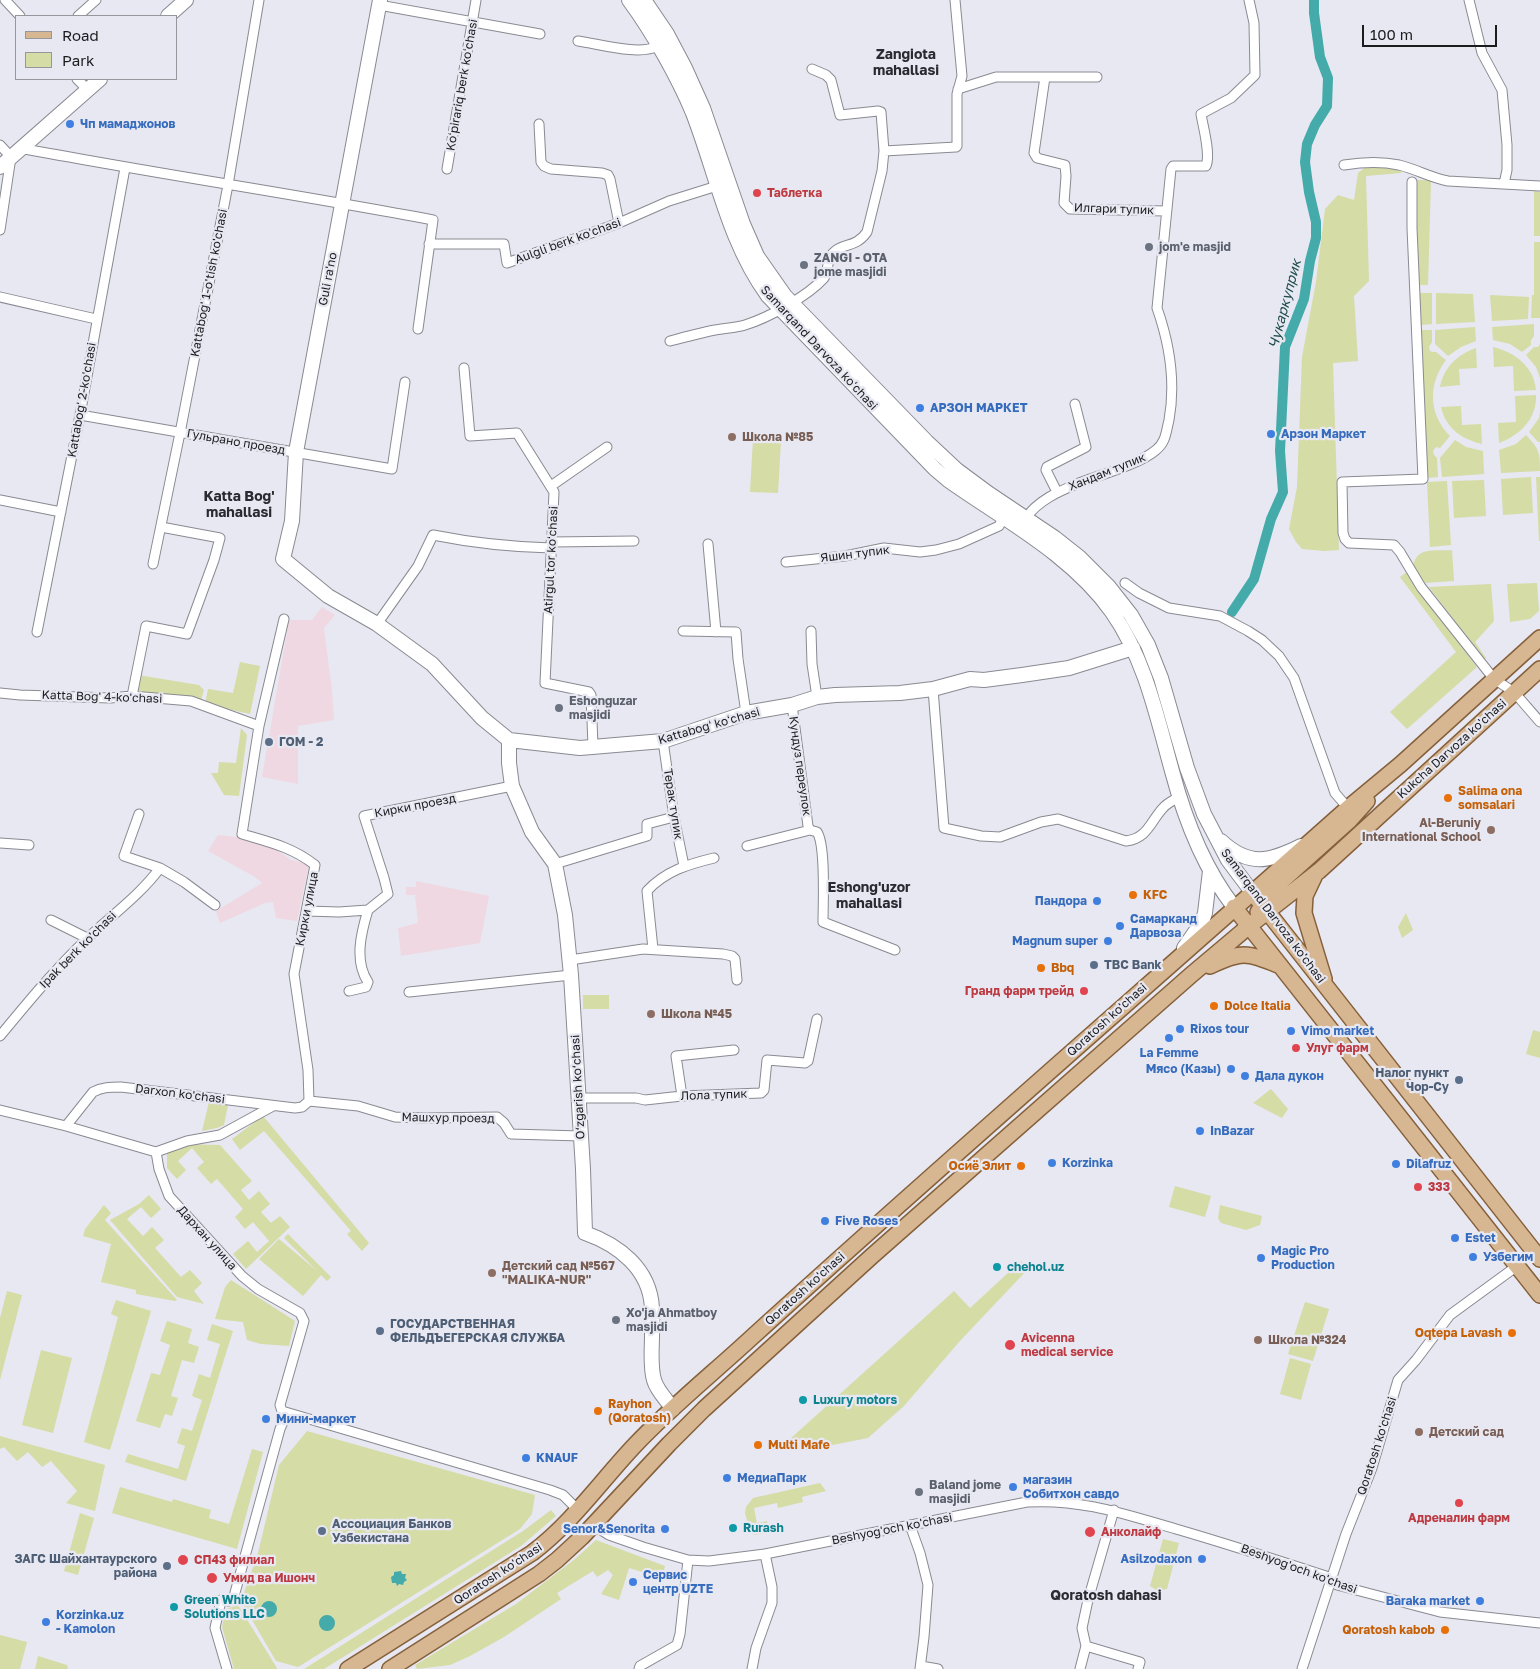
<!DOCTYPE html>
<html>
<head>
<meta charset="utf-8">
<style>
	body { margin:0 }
	#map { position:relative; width:1540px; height:1669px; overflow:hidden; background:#e7e8f1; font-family:"Golos Text",sans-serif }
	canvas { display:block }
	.legend { position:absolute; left:15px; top:15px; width:162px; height:65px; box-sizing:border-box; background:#e7e8f1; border:1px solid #96969d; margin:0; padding:6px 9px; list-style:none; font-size:15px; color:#1c1c1f }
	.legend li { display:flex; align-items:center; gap:10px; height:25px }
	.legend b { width:25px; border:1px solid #96969d }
	.scale { position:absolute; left:1362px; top:25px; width:135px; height:22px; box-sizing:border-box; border:2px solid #1c1c1f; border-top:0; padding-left:6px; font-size:15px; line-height:18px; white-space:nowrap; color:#1c1c1f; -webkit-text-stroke:4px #e7e8f1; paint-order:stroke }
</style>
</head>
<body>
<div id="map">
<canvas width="1540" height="1669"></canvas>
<ul class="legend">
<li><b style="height:6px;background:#d7b692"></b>Road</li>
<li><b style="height:14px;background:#d5dca6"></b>Park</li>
</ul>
<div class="scale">100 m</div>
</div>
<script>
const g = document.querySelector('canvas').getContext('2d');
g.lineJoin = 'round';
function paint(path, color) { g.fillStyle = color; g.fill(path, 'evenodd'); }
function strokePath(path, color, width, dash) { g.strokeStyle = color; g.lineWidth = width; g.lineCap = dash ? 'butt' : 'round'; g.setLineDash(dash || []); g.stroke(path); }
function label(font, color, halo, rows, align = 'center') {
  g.font = font + ' "Golos Text",sans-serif'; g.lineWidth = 4.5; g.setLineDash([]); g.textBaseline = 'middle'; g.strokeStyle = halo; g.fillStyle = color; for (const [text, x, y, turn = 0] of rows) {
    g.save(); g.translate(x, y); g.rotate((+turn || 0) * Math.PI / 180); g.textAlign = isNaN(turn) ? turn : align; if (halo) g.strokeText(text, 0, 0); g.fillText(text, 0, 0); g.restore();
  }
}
paint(new Path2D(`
	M322,607L335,615L324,628L332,691L334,720L298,726V784L262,777L289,620H312Z
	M218,835L237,837L274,848L291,860L309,864L297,921L276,918L273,902L265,903L220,923L216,911L262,883L255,877L208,851Z
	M416,881L489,896L480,943L401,956L398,928L418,923L415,895H406V887H416Z`), '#f0d8e2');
paint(new Path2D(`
	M1368,165L1402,168L1401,173L1366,176L1369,281L1354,296L1358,361L1333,363L1339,550L1324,551L1302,549L1296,542L1289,529L1297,487L1302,357L1316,282L1325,209L1338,195L1354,200L1358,173Z
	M1415,180H1431L1428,285H1419Z
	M1534,191L1540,192V236H1534Z
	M1534,242H1540V318H1531L1532,295H1534Z
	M1419,293H1432V324L1421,325Z
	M1436,293L1473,294L1475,322L1436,324Z
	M1490,295L1529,297L1528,319L1492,321Z
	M1534,324V336L1531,340V345L1522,352L1510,344L1493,340L1492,327Z
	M1475,327L1476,341L1461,347L1448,356L1435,344V330Z
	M1421,330H1432V342L1429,347L1430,351L1433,352H1436L1446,360C1428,384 1428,414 1450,436L1440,448L1436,447L1433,451L1434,455L1437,458L1438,477L1427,478Z
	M1540,344V378L1536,367L1526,355L1534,347H1538Z
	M1493,347C1514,352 1534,366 1536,390L1514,391L1513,366L1494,367Z
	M1476,348L1477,368L1459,369L1460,385L1440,387C1444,367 1457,355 1476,348Z
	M1536,395C1537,419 1520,435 1499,443L1498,423L1516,422L1515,396Z
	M1461,406L1462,425L1481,424L1482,444C1462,439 1446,429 1441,407Z
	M1540,412V442H1538L1529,432L1539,418Z
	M1526,435C1539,449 1540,452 1540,471L1501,473L1499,450L1516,444Z
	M753,439L781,441L778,493L750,492Z
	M1455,440L1466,447L1483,451L1484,474L1442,477L1440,458Z
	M1531,477L1533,513L1503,515L1501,479Z
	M1536,477H1540V541H1539Z
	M1484,480L1486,516L1454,518L1452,481Z
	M1447,481L1451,545L1430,547L1427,482Z
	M1452,550L1454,581L1424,583L1413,568C1415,546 1435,551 1452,550Z
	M1408,571L1477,667L1407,729L1390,712L1456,652L1400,577Z
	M1537,583L1539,611L1530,619L1510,622L1507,584Z
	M1491,584L1494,621L1475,642L1486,658L1484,660L1429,587Z
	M240,662L260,666L250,714L205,704L208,689L233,693Z
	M138,675L199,685L204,690L201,700L135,691Z
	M241,728L247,735L239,796L224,795L211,773H218L219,762L236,763Z
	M1406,913L1413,930L1402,938L1398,927Z
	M583,995H609V1009H583Z
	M1533,1030L1540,1032V1058L1526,1054Z
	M1271,1089L1288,1109L1282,1118L1253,1103Z
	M209,1102L228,1105L224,1125L217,1128L202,1131Z
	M263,1116L369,1243L362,1251L347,1234L351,1231L264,1131L240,1150L232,1139Z
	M178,1144L220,1145L252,1181L241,1190L249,1200L259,1191L270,1204L261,1212L271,1223L280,1216L290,1227L246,1269L233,1254L248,1241L257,1252L269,1241L253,1222L245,1229L235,1217L243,1209L217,1179L211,1184L197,1168L204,1162L192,1148L178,1161L186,1170L177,1179L167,1168V1151Z
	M1175,1186L1211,1196L1205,1217L1169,1207Z
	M149,1195L161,1209L151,1218L141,1207L127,1219L143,1236L152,1227L164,1240L155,1248L181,1277L190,1270L202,1283L194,1291L204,1304L177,1297L110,1220L139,1204Z
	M104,1205L111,1213L105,1220L177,1300L175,1301L136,1294V1290L101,1282L111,1244L83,1236L85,1229Z
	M1220,1205L1262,1216L1260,1225L1246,1230L1221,1223L1218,1218Z
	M288,1234L331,1277L327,1281L321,1275L303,1296L259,1259L279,1239L317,1271L284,1238Z
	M1021,1261L1028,1269L959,1342L904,1406L868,1438L802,1451L790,1439L954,1291L970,1308Z
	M231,1280L295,1321L289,1346L261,1344L247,1340L243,1322L215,1319L225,1287Z
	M7,1291L22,1295L0,1380V1318Z
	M116,1300L151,1311L110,1450L84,1442L118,1317L111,1314Z
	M1305,1302L1329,1309L1313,1361L1288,1354Z
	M167,1321L192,1329L188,1343L199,1347L194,1363L182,1360L171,1396L178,1398L172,1416L165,1414L160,1428L136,1421L151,1373L160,1375L170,1345L160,1341Z
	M212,1324L233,1331L186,1481L125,1462L128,1454L178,1469L185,1446L177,1443L182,1428L192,1431L202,1400L192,1396L199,1374L210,1378L220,1344L207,1340Z
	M41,1350L72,1358L53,1433L22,1425Z
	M1290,1358L1311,1364L1301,1400L1280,1394Z
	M307,1431L535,1495L532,1514L520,1529L298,1667L276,1661L241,1601L258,1553L279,1465Z
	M0,1436L105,1465L95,1511L66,1503L77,1491L51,1461L42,1467L28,1452L17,1461L4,1447L0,1449Z
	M252,1449L263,1452L237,1549L112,1513L120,1487L172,1502L173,1499L211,1510L209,1518L229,1524Z
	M820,1483L826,1491L802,1497L803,1502L778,1508L777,1503L754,1508L757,1523L767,1521L770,1533L754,1535L750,1531L745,1513L746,1507L753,1498Z
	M551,1510L556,1516L521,1546L324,1669H304L523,1531Z
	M80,1513L94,1518L78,1575L64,1571Z
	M1163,1539L1179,1543L1167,1589L1158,1591L1150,1586Z
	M596,1540L665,1566L662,1578L629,1568L619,1600L601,1594L613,1575L608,1570L597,1577L593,1571L557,1593L561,1599L504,1637L470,1656L450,1665L417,1669L415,1665L516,1604L575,1559Z
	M238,1605L277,1668V1669H234L222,1627L226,1609Z
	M0,1635L27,1642L20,1669H0Z
	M38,1656L67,1665L68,1669H35Z`), '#d5dca6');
paint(new Path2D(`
	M401,1571L402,1574H406L405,1578L407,1580L404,1582L403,1585L399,1584L397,1586L396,1583H392L391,1577L394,1575V1572Z
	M261 1609a8 8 0 1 1 16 0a8 8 0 1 1-16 0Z
	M319 1623a8 8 0 1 1 16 0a8 8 0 1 1-16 0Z`), '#4aa');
strokePath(new Path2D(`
	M1232,612L1254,579L1271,519L1283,492L1280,451L1285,347L1304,299L1310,261L1316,238V222L1309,192L1305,162L1307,144L1315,125L1327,106L1328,78L1320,57L1314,13V0`), '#4aa', 10);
const street = new Path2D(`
	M5,0L20,16
	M1469,0L1482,53L1502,90L1507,145V170L1504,184
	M379,5L540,34
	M78,16L96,0
	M578,41C600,44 639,56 658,46
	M1045,77L1034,153L1037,158L1065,165L1066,176L1064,203L1070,209L1166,211
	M77,79L88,90
	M958,89L996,77H1097
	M539,124L541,162L544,166L551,169L602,173L608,175L610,179L619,223
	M0,145L11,157L0,230
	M20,148C157,174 296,194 433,220L418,329
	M884,151L956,147L957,146V94L962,76L955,0
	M1344,165C1363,162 1380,161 1399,165C1416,169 1431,178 1448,181L1540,186
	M447,169L476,0
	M1412,182V228L1423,479L1342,482L1343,533L1345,539L1349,543L1394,545L1400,552L1421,587L1494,679L1514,692L1540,722
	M429,244H504L507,263L619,223L669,201L717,186
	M0,297L96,319
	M670,341C685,337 700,333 715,330C725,328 736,328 745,325C768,318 808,296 824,278C829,271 826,260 833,253C843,242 855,249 867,232L882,171L884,151L881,112L878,111L840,115L831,80L826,75L812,69
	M464,368L470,436L517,433L554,492L545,683L589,692L591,695L593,746
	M80,415L392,469L405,382
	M551,486L607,447
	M1057,492L1046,470L1047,467L1086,447L1075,404
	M0,500L61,512
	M1026,518C1038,500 1060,491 1079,483C1100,475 1140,464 1156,450C1166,442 1166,432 1169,420C1176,381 1170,345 1157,308L1171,169L1173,166H1206C1211,154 1203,127 1201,114L1231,98L1255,75L1254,23L1249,0
	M551,542L634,541
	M708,544L716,632
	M786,562L845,556L884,548L920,552L936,550L959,544L999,526L1003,518
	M153,564L180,433L228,185L259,0
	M1125,583L1139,593L1169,608L1220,616L1248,631L1262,640L1279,656L1294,678L1335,793L1348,808
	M284,619L259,726L242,834C269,842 292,847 315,865L294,974L308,1070L309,1101
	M377,624L418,566L433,535C473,543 511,547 551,548
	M683,631L736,632L738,659L746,713
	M811,631L812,664L817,697
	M37,632L80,415L125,168
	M933,689L944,828L981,836L1000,837L1041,822L1058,819L1126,841C1148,838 1150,822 1163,808C1167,803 1174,800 1179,797
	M0,693L20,695L110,698L132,696L191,701L259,726
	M132,696L146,626L187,634L214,560L220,538L161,527
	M792,705L808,826L810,830L817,832C826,845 823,904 823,922L895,950
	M663,741L674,817L684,866
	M139,814L124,856L160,868L184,882L215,905
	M0,843L29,845
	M747,846L810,830
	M555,864L647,836V824L674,817
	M307,911L339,912L368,910L388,894L384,878L364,816L512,786
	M51,920L87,938
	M653,949L647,891C665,871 689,864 714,858
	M570,960L643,949L723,954L732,956L735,959L737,980
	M349,991L366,987L368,982C354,961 361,933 368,910
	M409,992L571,975
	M0,1036C28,1002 56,968 88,938C112,915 140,895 160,868
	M682,1096L676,1056L734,1050
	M579,1098H636L645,1100L682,1096L761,1093L764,1090L767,1060L805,1063L808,1061L817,1019
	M309,1101L358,1106L395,1117L426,1118L497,1117L504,1123L511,1134L581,1136
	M0,1110L66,1126L156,1152
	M66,1126L93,1092C102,1087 111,1087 121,1087L295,1108L302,1107L309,1101
	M156,1152L159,1169L169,1196L242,1276L258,1289L300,1313L304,1321L280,1405L282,1411L550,1490L563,1495L578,1510
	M156,1152L187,1141L220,1135L273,1106
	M593,1525L609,1535L643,1547L688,1560L709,1561L765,1554L1027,1502C1083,1499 1124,1514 1176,1529C1228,1544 1280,1561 1332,1578L1337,1585L1440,1612L1540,1623
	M910,1525L920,1553L928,1585L924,1637L920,1669
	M1086,1646L1140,1662L1138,1669
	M921,1666L938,1669
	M227,1669L215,1628L221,1600L229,1601L233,1600L280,1429L287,1413
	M639,1669L640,1666L677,1645L680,1634L688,1560
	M752,1669L756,1648L772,1603V1587L765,1554
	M1080,1669L1086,1646L1082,1628L1088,1600L1114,1510
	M1302,1669L1346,1534L1372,1468L1398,1380L1416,1360L1450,1315L1517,1266`);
const secondary = new Path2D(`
	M380,0L296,452L292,521L283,559L328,596L377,624L432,664L482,718L509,740L580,748L663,741L746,713L792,705L817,697L835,695L900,693L933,689L970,679L984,680L1022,675L1069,668L1133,648
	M629,0C652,31 678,77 693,113C717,175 728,241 768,296L935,469L948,480C1003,519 1072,555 1112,612C1145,659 1157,717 1172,771C1185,820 1203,867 1234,907
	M644,0L667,34L685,68L703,108L743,224L757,256L785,296L926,441L957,470L988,493L1055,538L1079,557L1109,587L1131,615L1148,645L1161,678L1187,768L1204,814L1228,860L1252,892
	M168,16L186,0
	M0,167L100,79
	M509,740V763L512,786L532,832L555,864L565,915L571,975L583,1169L585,1233C619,1245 650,1269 652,1308C653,1317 652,1326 652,1335C652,1350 650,1366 654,1380C657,1391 667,1400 673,1409
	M1221,841C1249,867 1269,862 1301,846
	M1184,948L1202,922L1205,913L1210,871`);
const primary = new Path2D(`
	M1314,877L1305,896L1304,913L1324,979
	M1252,892L1540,1259
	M1234,907L1540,1295
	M1258,912L1273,889L1349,821L1367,801
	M1210,966C1241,951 1247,952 1278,965
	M348,1669L532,1553C572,1523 601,1481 635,1445C671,1407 712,1374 750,1339C947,1160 1149,985 1348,808L1401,764L1540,638
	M390,1669L539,1574L557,1560L582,1537L669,1444L704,1409L872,1256L1191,975L1249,926L1319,871L1540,669`);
strokePath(street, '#898a92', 11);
strokePath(secondary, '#898a92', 16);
strokePath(primary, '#85603a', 18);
strokePath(street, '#fff', 9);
strokePath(secondary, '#fff', 14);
strokePath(primary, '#d7b692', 15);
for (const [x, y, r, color] of [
	[70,124,5,"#3f7fe0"],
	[757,193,5,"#e0444e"],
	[1149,247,5,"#6b7280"],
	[804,265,5,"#6b7280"],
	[920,408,5,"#3f7fe0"],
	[1271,434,5,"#3f7fe0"],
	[732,437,5,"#8d6e63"],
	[559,708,5,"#6b7280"],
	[269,742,5,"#5c6f8a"],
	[1448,798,5,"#e8710a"],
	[1491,830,5,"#8d6e63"],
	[1133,895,5,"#e8710a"],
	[1097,901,5,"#3f7fe0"],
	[1120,926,5,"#3f7fe0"],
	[1108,941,5,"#3f7fe0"],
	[1094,965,5,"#5c6f8a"],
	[1041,968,5,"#e8710a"],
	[1084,991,5,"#e0444e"],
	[1214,1006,5,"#e8710a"],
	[651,1014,5,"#8d6e63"],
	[1180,1029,5,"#3f7fe0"],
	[1291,1031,5,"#3f7fe0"],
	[1169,1038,5,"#3f7fe0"],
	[1296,1048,5,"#e0444e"],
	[1231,1069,5,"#3f7fe0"],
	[1245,1076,5,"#3f7fe0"],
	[1459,1080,5,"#5c6f8a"],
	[1200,1131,5,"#3f7fe0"],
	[1052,1163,5,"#3f7fe0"],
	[1396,1164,5,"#3f7fe0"],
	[1021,1166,5,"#e8710a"],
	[1418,1187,5,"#e0444e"],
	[825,1221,5,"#3f7fe0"],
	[1455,1238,5,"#3f7fe0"],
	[1473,1257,5,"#3f7fe0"],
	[1261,1258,5,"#3f7fe0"],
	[997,1267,5,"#0f9aa8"],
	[492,1273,5,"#8d6e63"],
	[616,1320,5,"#6b7280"],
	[380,1331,5,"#5c6f8a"],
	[1512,1333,5,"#e8710a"],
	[1258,1340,5,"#8d6e63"],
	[1010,1345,6,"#e0444e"],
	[803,1400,5,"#0f9aa8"],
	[598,1411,5,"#e8710a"],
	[266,1419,5,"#3f7fe0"],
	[1419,1432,5,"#8d6e63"],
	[758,1445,5,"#e8710a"],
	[526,1458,5,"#3f7fe0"],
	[727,1478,5,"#3f7fe0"],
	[1013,1487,5,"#3f7fe0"],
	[919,1492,5,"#6b7280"],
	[1459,1503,5,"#e0444e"],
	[733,1528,5,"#0f9aa8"],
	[665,1529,5,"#3f7fe0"],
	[322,1531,5,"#5c6f8a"],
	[1090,1532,6,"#e0444e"],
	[1202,1559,5,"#3f7fe0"],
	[183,1560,6,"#e0444e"],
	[167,1566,5,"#5c6f8a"],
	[212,1578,6,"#e0444e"],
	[633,1582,5,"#3f7fe0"],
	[1480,1601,5,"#3f7fe0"],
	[174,1607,5,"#0f9aa8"],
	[46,1622,5,"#3f7fe0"],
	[1445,1630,5,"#e8710a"]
]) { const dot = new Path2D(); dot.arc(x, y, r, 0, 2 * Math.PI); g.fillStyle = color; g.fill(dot); strokePath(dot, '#e7e8f1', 2); }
label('12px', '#1c1c1f', '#e7e8f1', [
	["Koʻpirariq berk koʻchasi",462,85,-80],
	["Илгари тупик",1114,209,2],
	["Aulgli berk koʻchasi",568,241,-20],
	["Guli ra'no",328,279,-79],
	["Kattabog' 1-o'tish ko'chasi",209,283,-79],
	["Samarqand Darvoza koʻchasi",819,348,47],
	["Kattabog' 2-ko'chasi",82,400,-80],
	["Гульрано проезд",236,442,10],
	["Хандам тупик",1107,472,-22],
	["Яшин тупик",855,554,-7],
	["Atirgul tor koʻchasi",551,560,-87],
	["Katta Bog' 4-ko'chasi",102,697,2],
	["Kattabogʻ koʻchasi",709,726,-16],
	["Kukcha Darvoza ko'chasi",1452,749,-42],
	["Кундуз переулок",800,766,82],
	["Терак тупик",673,804,81],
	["Кирки проезд",415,806,-11],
	["Кирки улица",307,909,-79],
	["Samarqand Darvoza ko'chasi",1273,916,53],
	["Ipak berk ko'chasi",78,950,-45],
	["Qoratosh ko'chasi",1107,1020,-42],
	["O‘zgarish ko‘chasi",578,1087,-93],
	["Darxon ko'chasi",180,1094,7],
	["Лола тупик",714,1095,-2],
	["Машхур проезд",448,1118,1],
	["Дархан улица",207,1238,48],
	["Qoratosh ko'chasi",805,1289,-42],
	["Qoratosh ko'chasi",1377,1446,-72],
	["Beshyog'och ko'chasi",892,1529,-11],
	["Beshyog'och ko'chasi",1299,1569,20],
	["Qoratosh ko'chasi",498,1574,-33]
]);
label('bold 12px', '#366cbe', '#e7e8f1', [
	["Чп мамаджонов",80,124],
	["АРЗОН МАРКЕТ",930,408],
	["Арзон Маркет",1281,434],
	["Пандора",1087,901,"right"],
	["Самарканд",1130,919],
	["Дарвоза",1130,933],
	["Magnum super",1098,941,"right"],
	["Rixos tour",1190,1029],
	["Vimo market",1301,1031],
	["La Femme",1169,1053,"center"],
	["Мясо (Казы)",1221,1069,"right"],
	["Дала дукон",1255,1076],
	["InBazar",1210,1131],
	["Korzinka",1062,1163],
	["Dilafruz",1406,1164],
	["Five Roses",835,1221],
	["Estet",1465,1238],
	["Magic Pro",1271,1251],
	["Production",1271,1265],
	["Узбегим",1483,1257],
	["Мини-маркет",276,1419],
	["KNAUF",536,1458],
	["МедиаПарк",737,1478],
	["магазин",1023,1480],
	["Собитхон савдо",1023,1494],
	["Senor&Senorita",655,1529,"right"],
	["Asilzodaxon",1192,1559,"right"],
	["Сервис",643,1575],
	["центр UZTE",643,1589],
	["Baraka market",1470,1601,"right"],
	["Korzinka.uz",56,1615],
	["- Kamolon",56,1629]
], 'left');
label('bold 12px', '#be3a42', '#e7e8f1', [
	["Таблетка",767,193],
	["Гранд фарм трейд",1074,991,"right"],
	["Улуг фарм",1306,1048],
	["333",1428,1187],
	["Avicenna",1021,1338],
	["medical service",1021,1352],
	["Адреналин фарм",1459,1518,"center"],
	["Анколайф",1101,1532],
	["СП43 филиал",194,1560],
	["Умид ва Ишонч",223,1578]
], 'left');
label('bold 12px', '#5b616d', '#e7e8f1', [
	["jom'e masjid",1159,247],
	["ZANGI - OTA",814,258],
	["jome masjidi",814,272],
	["Eshonguzar",569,701],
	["masjidi",569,715],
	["Xo'ja Ahmatboy",626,1313],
	["masjidi",626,1327],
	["Baland jome",929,1485],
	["masjidi",929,1499]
], 'left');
label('bold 12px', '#785e54', '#e7e8f1', [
	["Школа №85",742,437],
	["Al-Beruniy",1481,823,"right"],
	["International School",1481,837,"right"],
	["Школа №45",661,1014],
	["Детский сад №567",502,1266],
	["\"MALIKA-NUR\"",502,1280],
	["Школа №324",1268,1340],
	["Детский сад",1429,1432]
], 'left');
label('bold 12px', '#4e5e75', '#e7e8f1', [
	["ГОМ - 2",279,742],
	["TBC Bank",1104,965],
	["Налог пункт",1449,1073,"right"],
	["Чор-Су",1449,1087,"right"],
	["ГОСУДАРСТВЕННАЯ",390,1324],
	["ФЕЛЬДЪЕГЕРСКАЯ СЛУЖБА",390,1338],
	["Ассоциация Банков",332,1524],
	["Узбекистана",332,1538],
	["ЗАГС Шайхантаурского",157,1559,"right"],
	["района",157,1573,"right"]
], 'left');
label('bold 12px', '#c56008', '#e7e8f1', [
	["Salima ona",1458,791],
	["somsalari",1458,805],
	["KFC",1143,895],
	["Bbq",1051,968],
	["Dolce Italia",1224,1006],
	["Осиё Элит",1011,1166,"right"],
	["Oqtepa Lavash",1502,1333,"right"],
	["Rayhon",608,1404],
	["(Qoratosh)",608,1418],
	["Multi Mafe",768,1445],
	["Qoratosh kabob",1435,1630,"right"]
], 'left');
label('bold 12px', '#0d838f', '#e7e8f1', [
	["chehol.uz",1007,1267],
	["Luxury motors",813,1400],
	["Rurash",743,1528],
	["Green White",184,1600],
	["Solutions LLC",184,1614]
], 'left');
label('bold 14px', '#2a2a31', '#e7e8f1', [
	["Zangiota",906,55],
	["mahallasi",906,71],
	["Katta Bog'",239,497],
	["mahallasi",239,513],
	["Eshong'uzor",869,888],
	["mahallasi",869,904],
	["Qoratosh dahasi",1106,1596]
]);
label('italic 14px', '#204d4d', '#e7e8f1', [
	["Чукаркуприк",1285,304,-75]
]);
</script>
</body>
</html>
